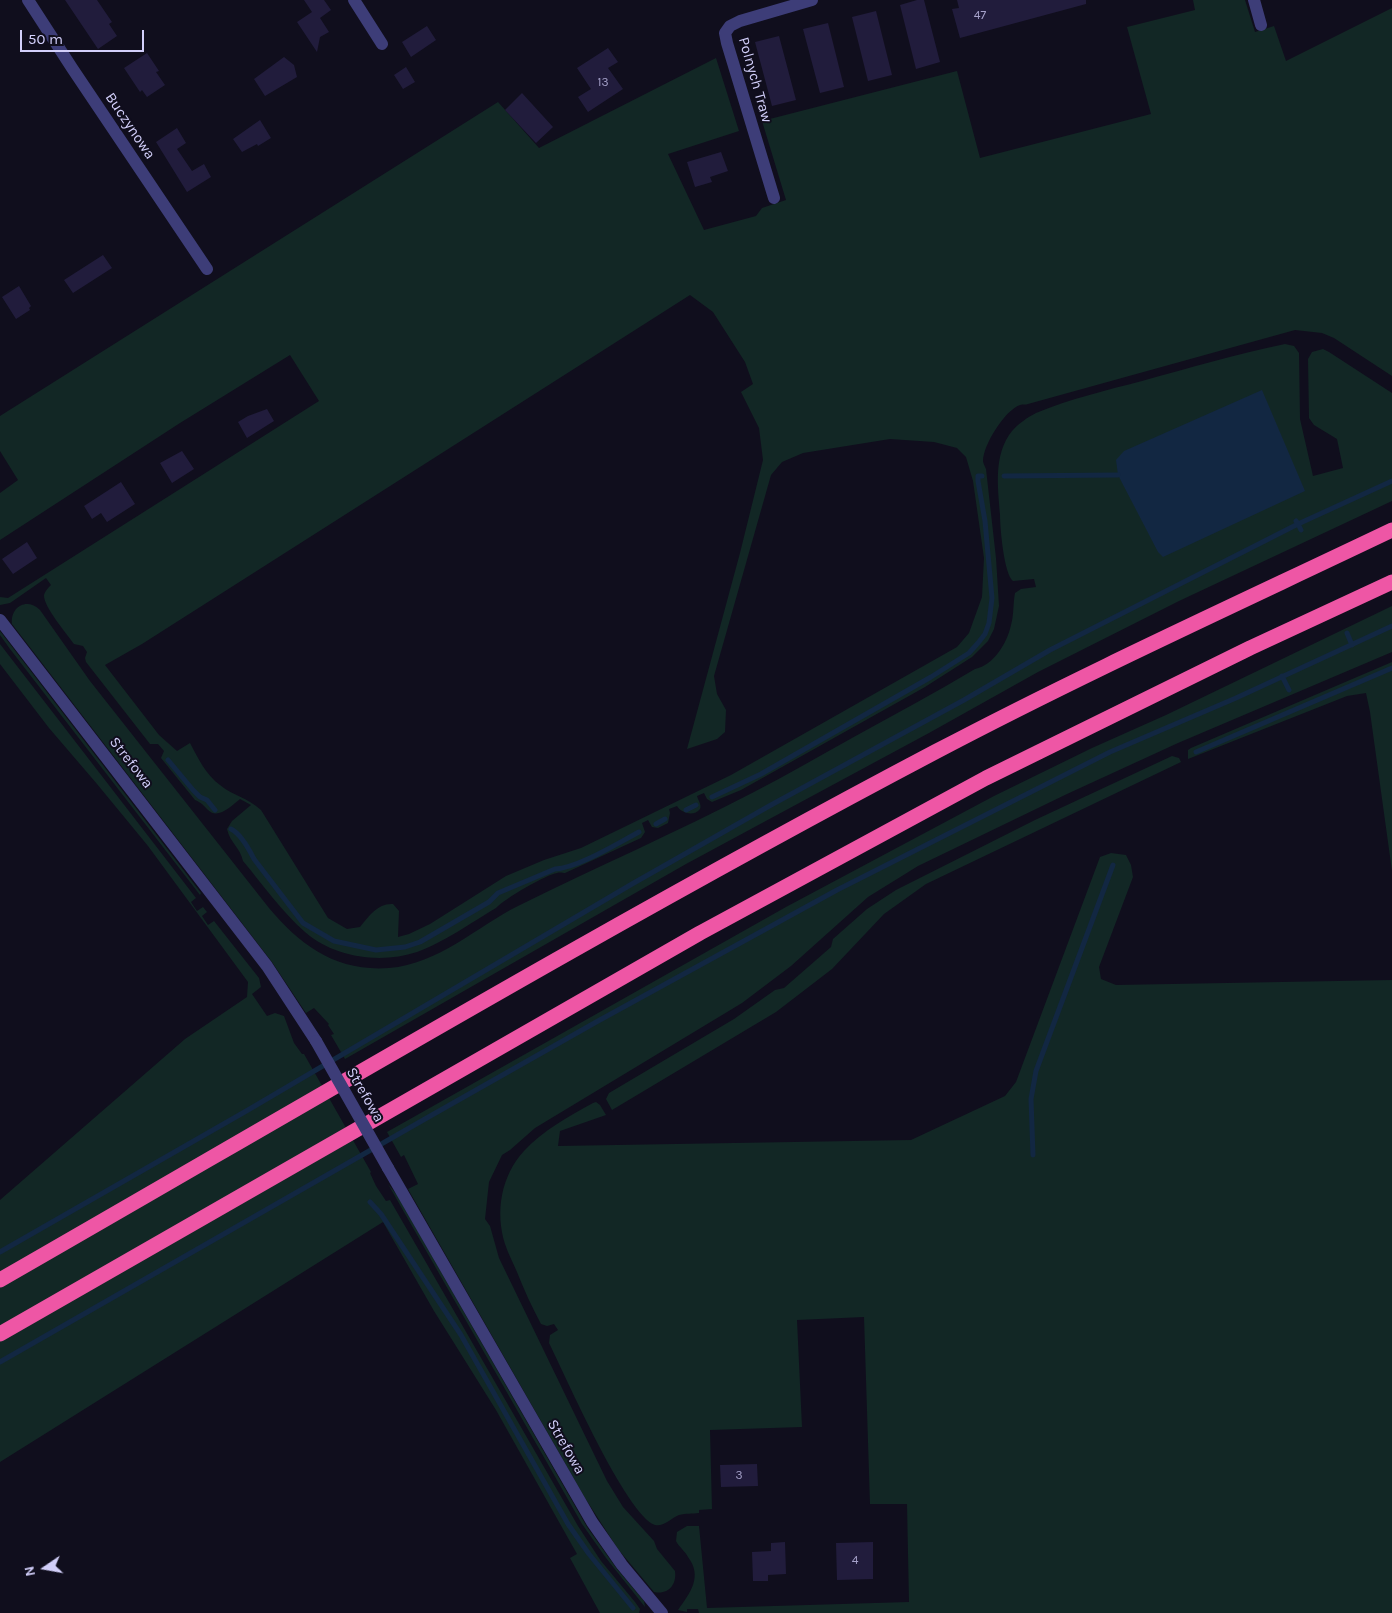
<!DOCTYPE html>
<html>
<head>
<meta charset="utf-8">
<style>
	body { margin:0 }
	#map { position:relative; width:1392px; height:1613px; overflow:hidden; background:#100e1d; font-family:Karla,sans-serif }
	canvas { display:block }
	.north { position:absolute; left:20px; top:1543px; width:50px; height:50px; -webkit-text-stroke:4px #100e1d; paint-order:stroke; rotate:258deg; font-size:14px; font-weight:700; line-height:20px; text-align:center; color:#d2cffa }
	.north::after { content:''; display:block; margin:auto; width:18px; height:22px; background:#d2cffa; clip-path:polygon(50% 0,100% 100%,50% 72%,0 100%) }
	.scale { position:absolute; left:20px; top:30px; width:124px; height:22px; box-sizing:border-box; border:2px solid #d2cffa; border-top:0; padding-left:6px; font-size:15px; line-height:18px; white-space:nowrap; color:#d2cffa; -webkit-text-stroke:4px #100e1d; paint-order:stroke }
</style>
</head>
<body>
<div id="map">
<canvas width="1392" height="1613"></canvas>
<div class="north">N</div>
<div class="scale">50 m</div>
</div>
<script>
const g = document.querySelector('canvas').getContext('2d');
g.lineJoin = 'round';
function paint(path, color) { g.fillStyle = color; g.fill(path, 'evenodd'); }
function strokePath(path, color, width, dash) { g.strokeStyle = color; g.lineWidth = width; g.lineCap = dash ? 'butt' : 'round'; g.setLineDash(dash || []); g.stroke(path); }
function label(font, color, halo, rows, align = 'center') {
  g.font = font + ' Karla,sans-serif'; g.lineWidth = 4; g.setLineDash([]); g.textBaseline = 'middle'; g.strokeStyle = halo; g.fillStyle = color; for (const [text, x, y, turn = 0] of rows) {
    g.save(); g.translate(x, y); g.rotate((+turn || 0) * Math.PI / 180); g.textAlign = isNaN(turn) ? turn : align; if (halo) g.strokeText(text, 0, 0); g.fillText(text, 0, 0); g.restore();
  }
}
paint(new Path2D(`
	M1193,0H1245L1255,32L1274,26L1286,61L1392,8V376L1334,338L1322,333L1295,330L1028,404C1026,405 1023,404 1020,405C1005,410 983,445 983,461C983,462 985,467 986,469L996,558L999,606L994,629L988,641L972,657L925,687L741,790L712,802L707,799L704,793L697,796C698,800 702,805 700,809C694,817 681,813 677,806L669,809L670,813L668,823L658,828L652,827L648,820L642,823L645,832L641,838L565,873C563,873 560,872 557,873C547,874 504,899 496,908C474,921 441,944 417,952C381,964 335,958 305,932C282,912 263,885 243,861C240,847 230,843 227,829L232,821L251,805L240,799C231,806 218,820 208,810C203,805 202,803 195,800L161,758L164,751L158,744H150L86,662L85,658L87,652L83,646L74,644C67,634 43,606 44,595C45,591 48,588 51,585L46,578L10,603L0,605V597L8,598L319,401L290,355L180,423L0,540V493L18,480L0,451V416L498,102L539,148L716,58L739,131L668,154L704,230L756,216L762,208L786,200L762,121L957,71L980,158L1151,114L1127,27L1195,10ZM690,295L713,312L745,362L753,384L741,392L759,428L763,460L740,553L687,749L717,739L725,732L726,710L717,694L714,676L771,475L782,462L803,453L890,439L934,442L957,448L966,457L973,481L984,558L982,597L969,633L957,647L731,775L581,848L544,860L506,876L430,924L409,934L398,937L399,911L393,904C378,903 369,916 360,927L347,929L328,918L261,810C247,797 233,796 220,785C206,775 198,758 190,743L177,751L159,735L105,665L142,644Z
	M1285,344L1294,346L1299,353L1300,419L1313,476L1343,468L1337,439L1314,425L1309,418L1308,359L1312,352L1323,349L1329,352L1392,393V501L1179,601L1038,672L929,733L686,864L345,1059L331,1035L334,1034L328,1025L329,1024L314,1008L306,1013L272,962L12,624C10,607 27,597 40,610L90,681L269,908C301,946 337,972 389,968C439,964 476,927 518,906C597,867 677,832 754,792C787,775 819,756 852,738C893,715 935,693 975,669C994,665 1007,643 1011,625C1014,615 1013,603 1015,593L1021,589L1036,587L1034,579L1013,581C1004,574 1000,528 1000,515C998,487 993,455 1012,431C1018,424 1028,417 1036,413C1070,399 1107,390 1142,381C1189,368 1236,354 1285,344Z
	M1392,606V652L1178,743L1067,794L918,866L868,897L791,966L742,1003L535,1128L510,1150L502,1155L489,1182L485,1219L490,1226L499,1258L607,1481L623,1507L654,1541L657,1549L675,1571C677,1585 668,1595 654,1592L618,1549L585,1498L408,1189L418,1184L404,1155L401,1157L387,1132L786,907L994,796L1092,748L1166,715Z
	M0,631L201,893L200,895L10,649L0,635Z
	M0,644L196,898L191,902L197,911L203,907L207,912L202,916L208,925L214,921L259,978L261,987L252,994L267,1016L275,1013L284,1016L294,1043L302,1054H304L371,1172L370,1173L376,1186L386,1201L390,1200L578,1526L601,1561L635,1602L640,1609L639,1613H600L570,1558L577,1554L496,1410L434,1311L383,1222L0,1462V1200L185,1039L247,997L248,982L148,846L97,784L49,728L0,664Z
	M1392,662V871L1370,712L1366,693L1347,696L1188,759V750L1191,748Z
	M1172,756L1179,758L1181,762L926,884L884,914L832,969L776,1012L612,1110L606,1099L609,1093L734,1019L775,990L784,988L831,947L833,939L867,909L896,890L1035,820Z
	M1111,853L1126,855L1131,865L1133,877L1099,967L1101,979L1116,985L1392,980V1613H699L698,1609H687V1612L678,1610C690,1593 703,1577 688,1557C685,1551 679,1547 676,1541L677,1532L687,1526H699L707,1608L909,1602L907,1504H870L864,1317L797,1320L802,1427L710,1430L712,1509L699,1510V1513C692,1514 686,1513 679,1515C671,1518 664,1527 655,1525C626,1515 565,1375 549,1343L550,1335L558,1330L554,1324L547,1326L541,1324C532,1307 524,1290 517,1272C513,1263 508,1253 505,1244C495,1212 501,1176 524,1151C542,1131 569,1116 593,1103L596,1102L600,1105L606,1115L560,1131L558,1146L911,1140L1005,1096L1016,1082L1100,857Z
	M388,1184L397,1195L587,1527L617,1569L644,1601L645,1607L606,1558L582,1524Z`), '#122725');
paint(new Path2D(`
	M1262,390L1305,491L1163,557L1158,552L1118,475L1116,460L1124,451Z`), '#122742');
strokePath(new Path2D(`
	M1004,476L1118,475
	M1301,530L1298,524L1392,481
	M1347,633L1352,645
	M1282,676L1289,690
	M1196,752L1392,668
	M168,760L193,790L200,797L207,800L215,810
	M712,797L761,774L931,677L969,653L978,643L985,634L989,623L992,598L985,521L978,481V476H982
	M686,810L696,805
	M656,824L665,819
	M231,829C241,834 249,849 254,859L303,923L334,941L376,950L405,947L420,942L489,902L498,893L555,869C578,868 618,843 639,832
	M1033,1155L1031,1099L1036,1071L1113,865
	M370,1202L381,1214L461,1335L568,1524L589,1554L633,1608
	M0,1252L248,1110L632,884L771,805L964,700L1050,650L1298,524L1296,521
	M0,1362L432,1115L598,1021L837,890L1110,752L1236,698L1392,626`), '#122742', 5);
paint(new Path2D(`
	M65,0H97L112,22L109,24L117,36L98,49Z
	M304,0H324L331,10L320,18L329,32L320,37L317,52L297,22L312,12Z
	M917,0H924L940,62L916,69L900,5Z
	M957,0H1086V4L960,38L952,9L959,8Z
	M876,11L892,75L868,81L852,17Z
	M828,23L844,87L820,93L803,29Z
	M427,26L436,40L411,57L402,42Z
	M779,36L796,100L772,106L755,42Z
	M608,48L618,62L608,68L623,89L588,112L578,97L591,89L577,68Z
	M147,53L159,71L156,72L165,85L147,97L142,90L140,92L124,68Z
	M284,57L294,65L297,77L265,96L254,79Z
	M406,67L415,82L403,89L394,75Z
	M522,93L553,127L536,143L505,110Z
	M260,120L271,138L258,146L257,144L242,152L233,139Z
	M177,128L186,143L177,149L192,171L204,164L211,177L187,192L156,142Z
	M721,152L728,171L710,177L712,182L695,187L687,162Z
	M103,255L112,268L73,293L64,280Z
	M19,286L31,306L29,308L30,310L16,319L2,297Z
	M267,409L274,421L247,438L238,422L248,416Z
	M182,451L194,469L172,483L160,463Z
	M121,482L135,504L107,522L101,513L92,519L84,506Z
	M27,542L37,558L13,574L2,559Z
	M757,1464L758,1486L721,1487L720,1465Z
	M785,1542L786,1574L768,1575V1581H753L752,1552L771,1551V1543Z
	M873,1542V1579L837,1580L836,1543Z`), '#211c3c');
strokePath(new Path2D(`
	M28,0L72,68L207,269
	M354,0L382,44
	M1254,0L1261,25
	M774,198L727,43L725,33L730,26L740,21L812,0
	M0,620L267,966L316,1041
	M388,1168L592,1522L622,1565L662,1613`), '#3d3d78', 12);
strokePath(new Path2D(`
	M0,1280C310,1102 618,919 935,752C1085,673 1239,603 1392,530
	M0,1334L700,933L986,778L1250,648L1392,582`), '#ee56a5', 15);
strokePath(new Path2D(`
	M316,1041L388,1168`), '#3d3d78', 12);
label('12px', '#a6a2ca', null, [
	["47",980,16],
	["13",603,83],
	["3",739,1476],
	["4",855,1561]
]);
label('15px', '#d2cffa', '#100e1d', [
	["Polnych Traw",755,80,74],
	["Buczynowa",130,126,56],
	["Strefowa",131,763,52],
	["Strefowa",365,1095,60],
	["Strefowa",566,1447,60]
]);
</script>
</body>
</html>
